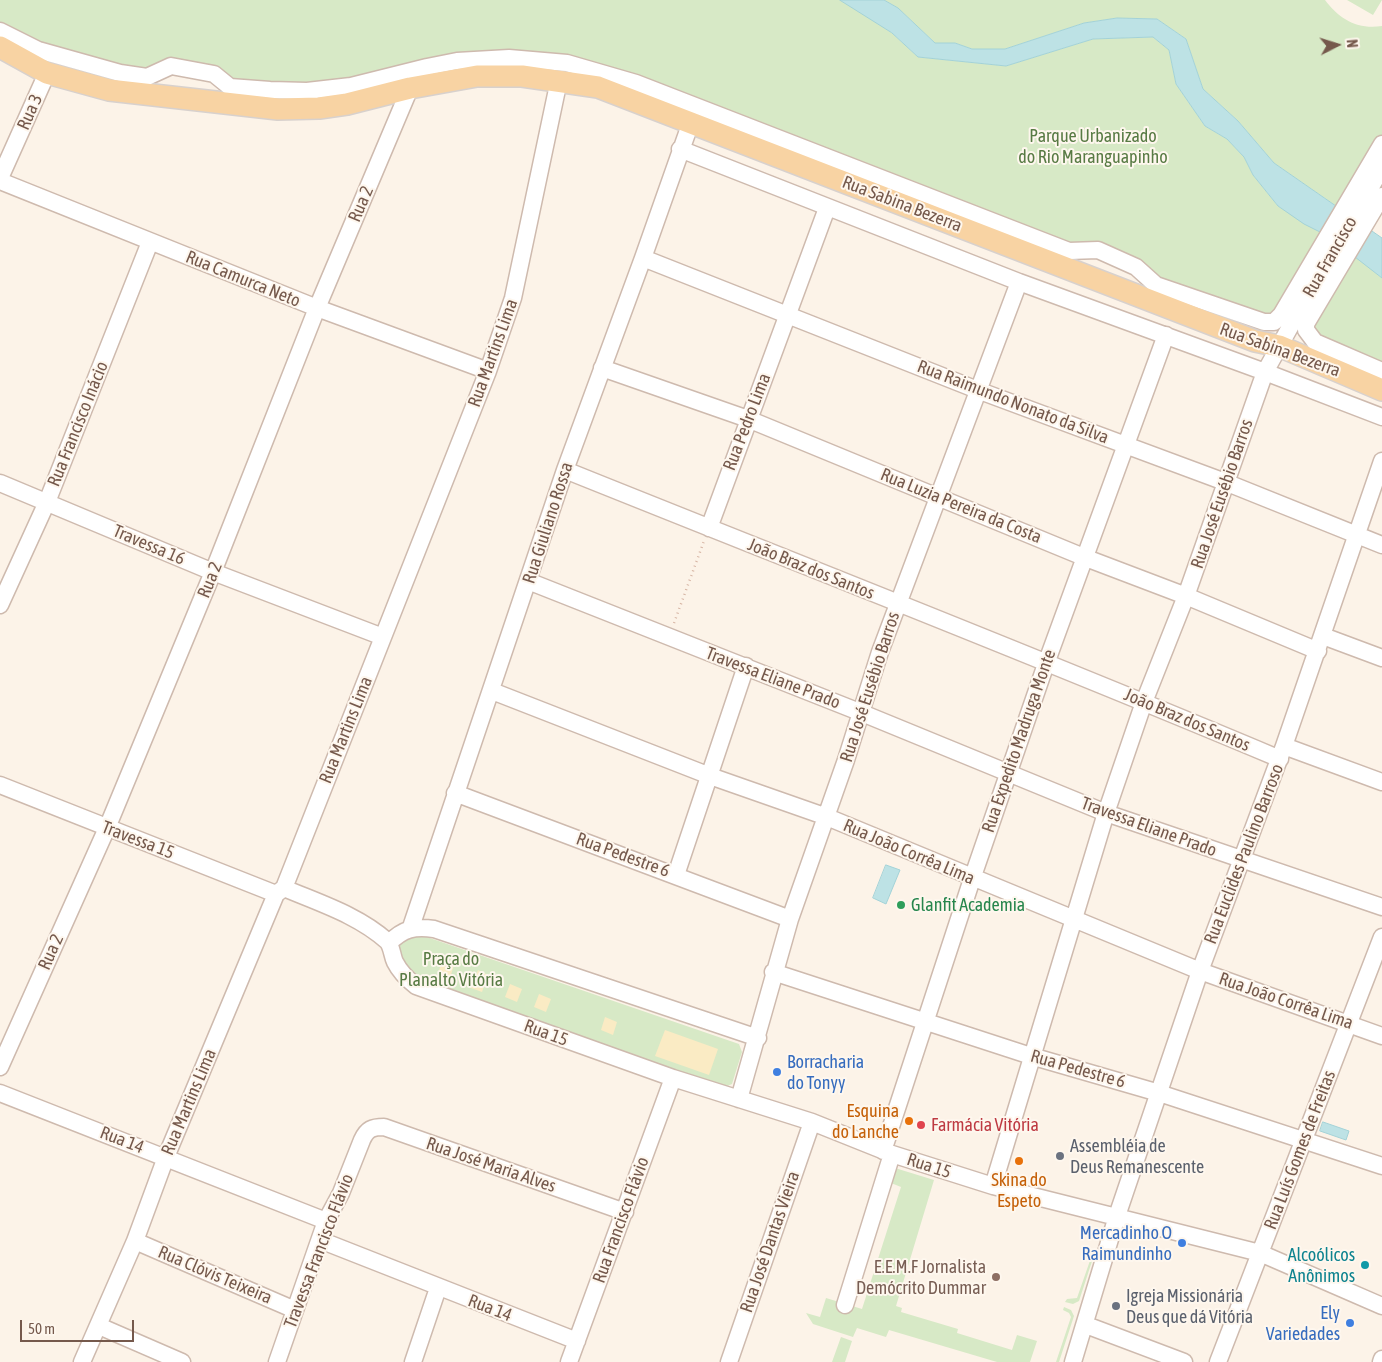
<!DOCTYPE html>
<html>
<head>
<meta charset="utf-8">
<style>
	body { margin:0 }
	#map { position:relative; width:1382px; height:1362px; overflow:hidden; background:#fcf3e8; font-family:"Asap Condensed",sans-serif }
	canvas { display:block }
	.north { position:absolute; left:1312px; top:20px; width:50px; height:50px; -webkit-text-stroke:4px #fef7ee; paint-order:stroke; rotate:85deg; font-size:14px; font-weight:700; line-height:20px; text-align:center; color:#75594c }
	.north::after { content:''; display:block; margin:auto; width:18px; height:22px; background:#75594c; clip-path:polygon(50% 0,100% 100%,50% 72%,0 100%) }
	.scale { position:absolute; left:20px; top:1320px; width:114px; height:22px; box-sizing:border-box; border:2px solid #75594c; border-top:0; padding-left:6px; font-size:15px; line-height:18px; white-space:nowrap; color:#75594c; -webkit-text-stroke:4px #fef7ee; paint-order:stroke }
</style>
</head>
<body>
<div id="map">
<canvas width="1382" height="1362"></canvas>
<div class="north">N</div>
<div class="scale">50 m</div>
</div>
<script>
const g = document.querySelector('canvas').getContext('2d');
g.lineJoin = 'round';
function paint(path, color) { g.fillStyle = color; g.fill(path, 'evenodd'); }
function strokePath(path, color, width, dash) { g.strokeStyle = color; g.lineWidth = width; g.lineCap = dash ? 'butt' : 'round'; g.setLineDash(dash || []); g.stroke(path); }
function label(font, color, halo, rows, align = 'center') {
  g.font = font + ' "Asap Condensed",sans-serif'; g.lineWidth = 4; g.setLineDash([]); g.textBaseline = 'middle'; g.strokeStyle = halo; g.fillStyle = color; for (const [text, x, y, turn = 0] of rows) {
    g.save(); g.translate(x, y); g.rotate((+turn || 0) * Math.PI / 180); g.textAlign = isNaN(turn) ? turn : align; if (halo) g.strokeText(text, 0, 0); g.fillText(text, 0, 0); g.restore();
  }
}
paint(new Path2D(`
	M0,0H840L857,9L892,33L918,57L1006,66L1093,39L1153,37L1169,50L1176,84L1205,126L1227,139L1244,157L1253,175L1278,206L1328,236L1274,322L1156,285L1136,267L1069,251L567,63L270,90L171,66L147,77L0,31Z
	M884,0H1325C1339,19 1358,30 1382,26V144L1343,211L1274,163L1238,121L1203,89L1186,39L1157,19L1117,18L1084,23L1005,49H972L955,43H935L898,8Z
	M1347,0H1382L1373,15Z
	M1349,251L1382,278V371L1315,342L1306,324Z
	M421,935L739,1044L742,1052L732,1084L725,1087L616,1051L411,976L397,948L406,938Z
	M895,1168L934,1180L896,1306L902,1308L901,1312L958,1329L957,1333L1012,1350L1017,1335L1037,1341L1030,1362H997L889,1330L886,1337L857,1328L853,1337L813,1324L806,1313L820,1317L826,1298L862,1309L901,1187L891,1183Z
	M1093,1252H1095L1079,1301L1073,1304L1065,1302L1067,1299L1077,1298Z
	M1064,1307L1071,1310L1074,1316L1059,1362H1056L1071,1317L1069,1313L1063,1310Z
	M841,1337L852,1341L845,1362H832Z`), '#d7e9c6');
paint(new Path2D(`
	M442,961L454,965L450,978L438,974Z
	M478,970L488,975L482,992L471,988Z
	M510,984L522,989L517,1002L505,997Z
	M539,994L551,999L546,1012L534,1007Z
	M605,1017L617,1022L613,1035L601,1030Z
	M665,1030L718,1049L709,1075L655,1056Z`), '#faebc4');
const water = new Path2D(`
	M840,0H884L898,8L935,43H955L972,49H1005L1084,23L1117,18L1157,19L1186,39L1203,89L1238,121L1274,163L1382,238V278L1328,236L1304,224L1278,206L1253,175L1244,157L1227,139L1205,126L1176,84L1169,50L1153,37L1093,39L1006,66L918,57L892,33Z
	M886,865L900,870L886,904L873,898Z
	M1323,1122L1349,1131L1346,1140L1320,1131Z`);
paint(water, '#bde2e5');
strokePath(water, '#a3d2d7', 1);
const minor = new Path2D(`
	M0,31L38,50L120,73L147,77L171,66L214,74L230,87L270,90L307,91L351,86L427,67L457,61L509,58L567,63L636,83L1069,251L1098,250L1136,267L1156,285L1264,322H1274L1281,315L1382,144
	M680,149L1019,282L1265,372L1382,417
	M0,178L47,73
	M0,181L317,308L488,371
	M1382,196L1306,324V330L1315,342L1382,371
	M643,258L980,391L1225,482L1382,545
	M602,368L748,419L1086,558L1186,596L1318,651
	M565,470C804,566 1043,659 1280,759
	M0,483L213,572L383,637
	M709,528L827,208
	M528,581L862,713L1106,813L1382,907
	M0,605L47,502L150,242
	M1323,636L1382,658
	M492,691L710,776L827,817L1200,971L1382,1036
	M1284,746L1382,782
	M0,785L276,894
	M455,793L790,919
	M676,875L746,666
	M284,888C319,903 358,915 387,941C392,946 392,956 395,962C400,972 407,979 416,986L673,1078L812,1122L892,1154L993,1186L1260,1253L1382,1306
	M411,927L565,470L643,258L691,122
	M389,943C403,929 414,926 434,929L758,1038
	M773,972L1031,1056L1159,1093L1382,1166
	M0,1067L107,828L213,572L317,308L410,88
	M0,1093L326,1221
	M739,1099L790,919L846,760L880,652L1019,282
	M883,1151L972,879L1047,661L1166,335
	M993,1186L1106,813L1144,702L1186,596L1265,372L1309,293L1382,168
	M320,1240L577,1341
	M135,1241L295,1310
	M845,1305L892,1154
	M1086,1325L1184,1362
	M99,1326L182,1362
	M82,1362L135,1241L166,1157L276,894L284,888L488,371L513,298L559,80
	M277,1362L326,1221L341,1193L362,1140C367,1129 372,1127 384,1127L625,1212
	M413,1362L438,1288
	M569,1362L673,1078
	M729,1362L812,1122
	M1073,1362L1117,1216L1200,971L1284,746L1382,461
	M1218,1362L1382,937
	M1381,1362L1382,1359`);
const major = new Path2D(`
	M0,47L47,73L109,90L278,109L319,108L347,104L410,88L477,76H522L598,87L1255,341L1279,346L1382,390`);
strokePath(minor, '#cebaae', 19);
strokePath(major, '#d8d1cd', 24);
strokePath(new Path2D(`
	M674,623L704,541`), '#d6b4a3', 2.5, [1, 4]);
strokePath(minor, '#fff', 16);
strokePath(major, '#f8d3a3', 21);
for (const [x, y, r, color] of [
	[901,905,5,"#2e9e5b"],
	[777,1072,5,"#3f7fe0"],
	[909,1121,5,"#e8710a"],
	[921,1125,5,"#e0444e"],
	[1060,1156,5,"#6b7280"],
	[1019,1161,5,"#e8710a"],
	[1182,1243,5,"#3f7fe0"],
	[1365,1265,5,"#0f9aa8"],
	[996,1277,5,"#8d6e63"],
	[1116,1306,5,"#6b7280"],
	[1350,1323,5,"#3f7fe0"]
]) { const dot = new Path2D(); dot.arc(x, y, r, 0, 2 * Math.PI); g.fillStyle = color; g.fill(dot); strokePath(dot, '#fef7ee', 2); }
label('18px', '#75594c', '#fef7ee', [
	["Rua 3",30,112,-66],
	["Rua 2",361,204,-67],
	["Rua Sabina Bezerra",902,204,21],
	["Rua Francisco",1330,257,-60],
	["Rua Camurca Neto",243,279,22],
	["Rua Sabina Bezerra",1280,350,20],
	["Rua Martins Lima",493,353,-70],
	["Rua Raimundo Nonato da Silva",1013,402,21],
	["Rua Pedro Lima",747,422,-69],
	["Rua Francisco Inácio",78,424,-68],
	["Rua José Eusébio Barros",1222,494,-71],
	["Rua Luzia Pereira da Costa",961,506,22],
	["Rua Giuliano Rossa",548,523,-72],
	["Travessa 16",149,545,23],
	["João Braz dos Santos",811,569,22],
	["Rua 2",210,580,-68],
	["Travessa Eliane Prado",773,678,21],
	["Rua José Eusébio Barros",870,687,-72],
	["João Braz dos Santos",1187,720,23],
	["Rua Martins Lima",346,730,-68],
	["Rua Expedito Madruga Monte",1019,741,-71],
	["Travessa Eliane Prado",1149,827,20],
	["Travessa 15",138,840,21],
	["Rua João Corrêa Lima",909,852,23],
	["Rua Euclides Paulino Barroso",1244,854,-69],
	["Rua Pedestre 6",623,855,20],
	["Rua 2",51,952,-66],
	["Rua João Corrêa Lima",1286,1001,19],
	["Rua 15",546,1033,20],
	["Rua Pedestre 6",1078,1069,16],
	["Rua Martins Lima",189,1102,-67],
	["Rua 14",122,1140,21],
	["Rua Luís Gomes de Freitas",1300,1150,-69],
	["Rua José Maria Alves",491,1165,19],
	["Rua 15",929,1166,18],
	["Rua Francisco Flávio",621,1220,-70],
	["Rua José Dantas Vieira",770,1242,-71],
	["Travessa Francisco Flávio",319,1251,-69],
	["Rua Clóvis Teixeira",215,1275,23],
	["Rua 14",490,1308,21]
]);
label('18px', '#587b44', '#fef7ee', [
	["Parque Urbanizado",1093,136],
	["do Rio Maranguapinho",1093,157],
	["Praça do",451,959],
	["Planalto Vitória",451,980]
]);
label('18px', '#27864d', '#fef7ee', [
	["Glanfit Academia",911,905]
], 'left');
label('18px', '#366cbe', '#fef7ee', [
	["Borracharia",787,1062,"left"],
	["do Tonyy",787,1083,"left"],
	["Mercadinho O",1172,1233],
	["Raimundinho",1172,1254],
	["Ely",1340,1313],
	["Variedades",1340,1334]
], 'right');
label('18px', '#c56008', '#fef7ee', [
	["Esquina",899,1111],
	["do Lanche",899,1132],
	["Skina do",1019,1180,"center"],
	["Espeto",1019,1201,"center"]
], 'right');
label('18px', '#be3a42', '#fef7ee', [
	["Farmácia Vitória",931,1125]
], 'left');
label('18px', '#5b616d', '#fef7ee', [
	["Assembléia de",1070,1146],
	["Deus Remanescente",1070,1167],
	["Igreja Missionária",1126,1296],
	["Deus que dá Vitória",1126,1317]
], 'left');
label('18px', '#0d838f', '#fef7ee', [
	["Alcoólicos",1355,1255],
	["Anônimos",1355,1276]
], 'right');
label('18px', '#785e54', '#fef7ee', [
	["E.E.M.F Jornalista",986,1267],
	["Demócrito Dummar",986,1288]
], 'right');
</script>
</body>
</html>
